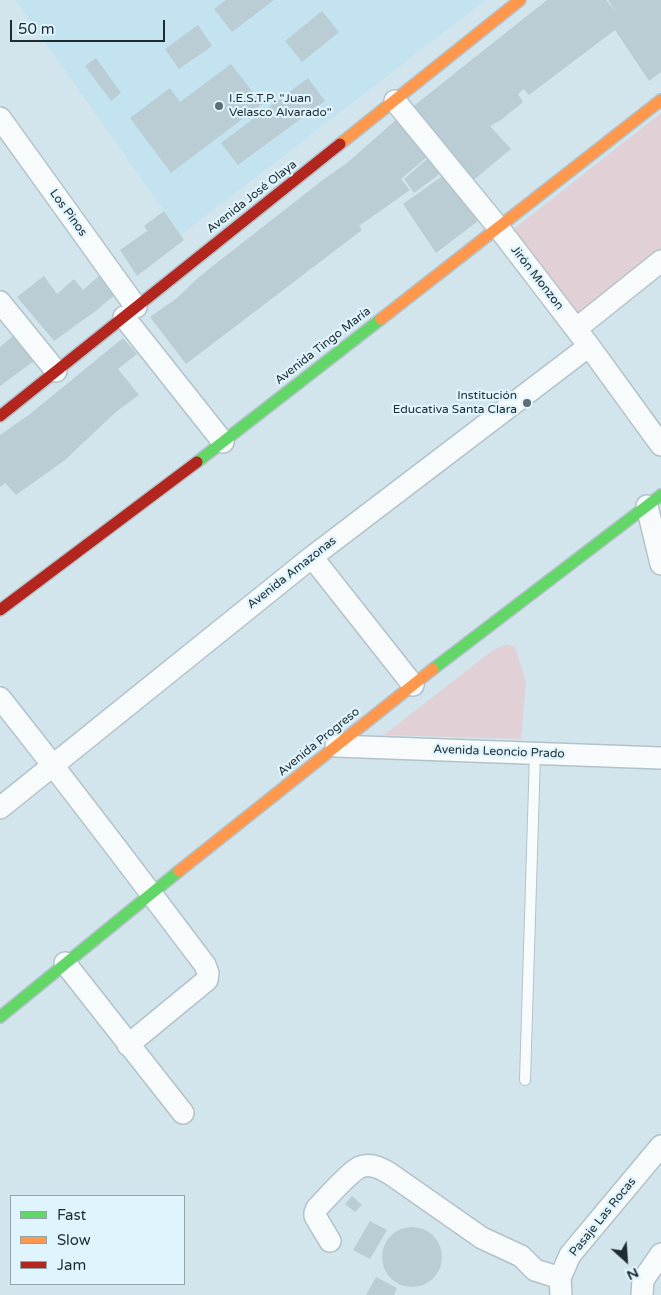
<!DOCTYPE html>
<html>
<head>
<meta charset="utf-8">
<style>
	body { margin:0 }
	#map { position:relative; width:661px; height:1295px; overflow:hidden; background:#d2e5ed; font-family:"Varela Round",sans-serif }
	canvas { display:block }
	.legend { position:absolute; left:10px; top:1195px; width:175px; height:90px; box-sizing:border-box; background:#dff4fd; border:1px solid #92a4ab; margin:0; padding:6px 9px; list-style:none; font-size:15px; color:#1e2c31 }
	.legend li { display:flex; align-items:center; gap:10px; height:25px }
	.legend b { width:25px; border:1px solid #92a4ab }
	.north { position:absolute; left:601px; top:1235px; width:50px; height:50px; -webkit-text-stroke:4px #dff4fd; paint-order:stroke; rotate:154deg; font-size:14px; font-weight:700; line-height:20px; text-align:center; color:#1e2c31 }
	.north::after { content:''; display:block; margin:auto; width:18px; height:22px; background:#1e2c31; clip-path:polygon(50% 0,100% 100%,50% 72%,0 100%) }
	.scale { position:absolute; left:10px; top:20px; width:155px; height:22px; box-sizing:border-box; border:2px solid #1e2c31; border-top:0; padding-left:6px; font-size:15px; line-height:18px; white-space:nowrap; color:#1e2c31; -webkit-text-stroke:4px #dff4fd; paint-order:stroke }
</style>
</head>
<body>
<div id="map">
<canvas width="661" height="1295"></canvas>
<ul class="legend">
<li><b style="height:6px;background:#63d668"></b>Fast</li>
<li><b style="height:6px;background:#ff974d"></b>Slow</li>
<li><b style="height:6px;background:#b3261e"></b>Jam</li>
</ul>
<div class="north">N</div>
<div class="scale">50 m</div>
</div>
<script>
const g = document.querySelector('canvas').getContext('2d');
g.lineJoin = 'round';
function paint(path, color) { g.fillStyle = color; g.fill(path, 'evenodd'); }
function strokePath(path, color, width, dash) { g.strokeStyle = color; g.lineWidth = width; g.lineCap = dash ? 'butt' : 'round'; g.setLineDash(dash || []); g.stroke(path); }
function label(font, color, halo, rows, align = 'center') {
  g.font = font + ' "Varela Round",sans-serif'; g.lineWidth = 4.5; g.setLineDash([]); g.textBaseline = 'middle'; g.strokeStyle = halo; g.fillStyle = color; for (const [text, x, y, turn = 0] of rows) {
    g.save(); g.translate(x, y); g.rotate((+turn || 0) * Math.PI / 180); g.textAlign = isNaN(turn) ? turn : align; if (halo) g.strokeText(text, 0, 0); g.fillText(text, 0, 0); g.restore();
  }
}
paint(new Path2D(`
	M15,0H486L181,235Z`), '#c3e3f1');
paint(new Path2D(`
	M661,113V254L582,317L514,229Z
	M507,644L515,647L526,682L521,739L384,735L493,650Z`), '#e1d0d6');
paint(new Path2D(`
	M226,0H274L232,32L214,9Z
	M547,0H606L615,11L608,0H661V72L649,81L615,30L529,95L524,89L518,94L523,102L501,120L490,126L511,149L470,183L411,108Z
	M322,11L339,32L302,62L285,41Z
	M198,25L212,46L179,69L165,49Z
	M96,58L121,93L111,101L85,66Z
	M231,64L262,104L171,173L130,118L170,88L180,102Z
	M308,78L325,101L238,165L221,143Z
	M398,118L427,157L401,179L410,190L359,226L362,230L186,364L150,317L177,298L200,276L324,179L347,163Z
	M434,153L448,168L414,193L404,179Z
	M444,175L478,221L436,253L403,204Z
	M164,211L184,240L137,276L120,250L147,231L144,226Z
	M101,274L116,294L97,310L54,341L17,297L44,276L57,294L74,279L83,290Z
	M14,335L34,361L0,386V347Z
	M123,338L137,354L118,369L139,395L117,411L65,460L16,495L5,483L0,487V435L30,414Z
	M352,1196L362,1205L355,1212L345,1204Z
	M370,1221L387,1230L370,1259L353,1250Z
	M382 1257a30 30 0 1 1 60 0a30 30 0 1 1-60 0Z
	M376,1277L397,1288L394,1295H366Z`), '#bacdd5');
const lane = new Path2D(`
	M525,1080L535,754`);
const street = new Path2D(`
	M395,101L498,227L589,346L661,445
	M0,118L136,307
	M0,302L56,371
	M124,317L223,442
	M576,329L661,261
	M647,506L661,564
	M312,557L413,685
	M0,698C70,786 138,876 205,965L208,973L207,980L128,1045
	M336,746L661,758
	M0,808L312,557L589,346
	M65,963L183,1113
	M330,1241L315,1216V1213L317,1208C327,1198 348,1173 360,1167C369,1163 381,1168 389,1173L482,1238L521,1256L535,1270L560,1278
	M561,1295L560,1278L570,1255L661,1146
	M642,1295L643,1280L661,1254`);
const fast = new Path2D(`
	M197,462L381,319
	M433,669L661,495
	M0,1017L179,871`);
const slow = new Path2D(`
	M340,144L520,0
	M381,319L661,100
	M179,871L433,669`);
const jam = new Path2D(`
	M0,416L340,144
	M0,610L197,462`);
strokePath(lane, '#b3c2c9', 12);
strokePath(street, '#b3c2c9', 24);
strokePath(fast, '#b3c2c9', 14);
strokePath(slow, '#b3c2c9', 14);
strokePath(jam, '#b3c2c9', 14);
strokePath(lane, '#f8fbfc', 10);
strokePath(street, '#f8fbfc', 21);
strokePath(fast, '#63d668', 11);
strokePath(slow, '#ff974d', 11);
strokePath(jam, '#b3261e', 11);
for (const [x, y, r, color] of [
	[219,106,5,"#5d6d73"],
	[527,403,5,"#5d6d73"]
]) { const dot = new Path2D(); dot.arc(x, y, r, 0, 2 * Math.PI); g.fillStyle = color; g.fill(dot); strokePath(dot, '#dff4fd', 2); }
label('12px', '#1e2c31', '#dff4fd', [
	["I.E.S.T.P. \"Juan",229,99],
	["Velasco Alvarado\"",229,113],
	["Institución",517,396,"right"],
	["Educativa Santa Clara",517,410,"right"]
], 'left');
label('12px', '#1e2c31', '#dff4fd', [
	["Avenida José Olaya",252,197,-38],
	["Los Pinos",68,213,54],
	["Jirón Monzon",537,278,52],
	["Avenida Tingo María",323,346,-38],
	["Avenida Amazonas",292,573,-38],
	["Avenida Progreso",319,742,-39],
	["Avenida Leoncio Prado",499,752,2],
	["Pasaje Las Rocas",603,1217,-51]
]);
</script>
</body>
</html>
